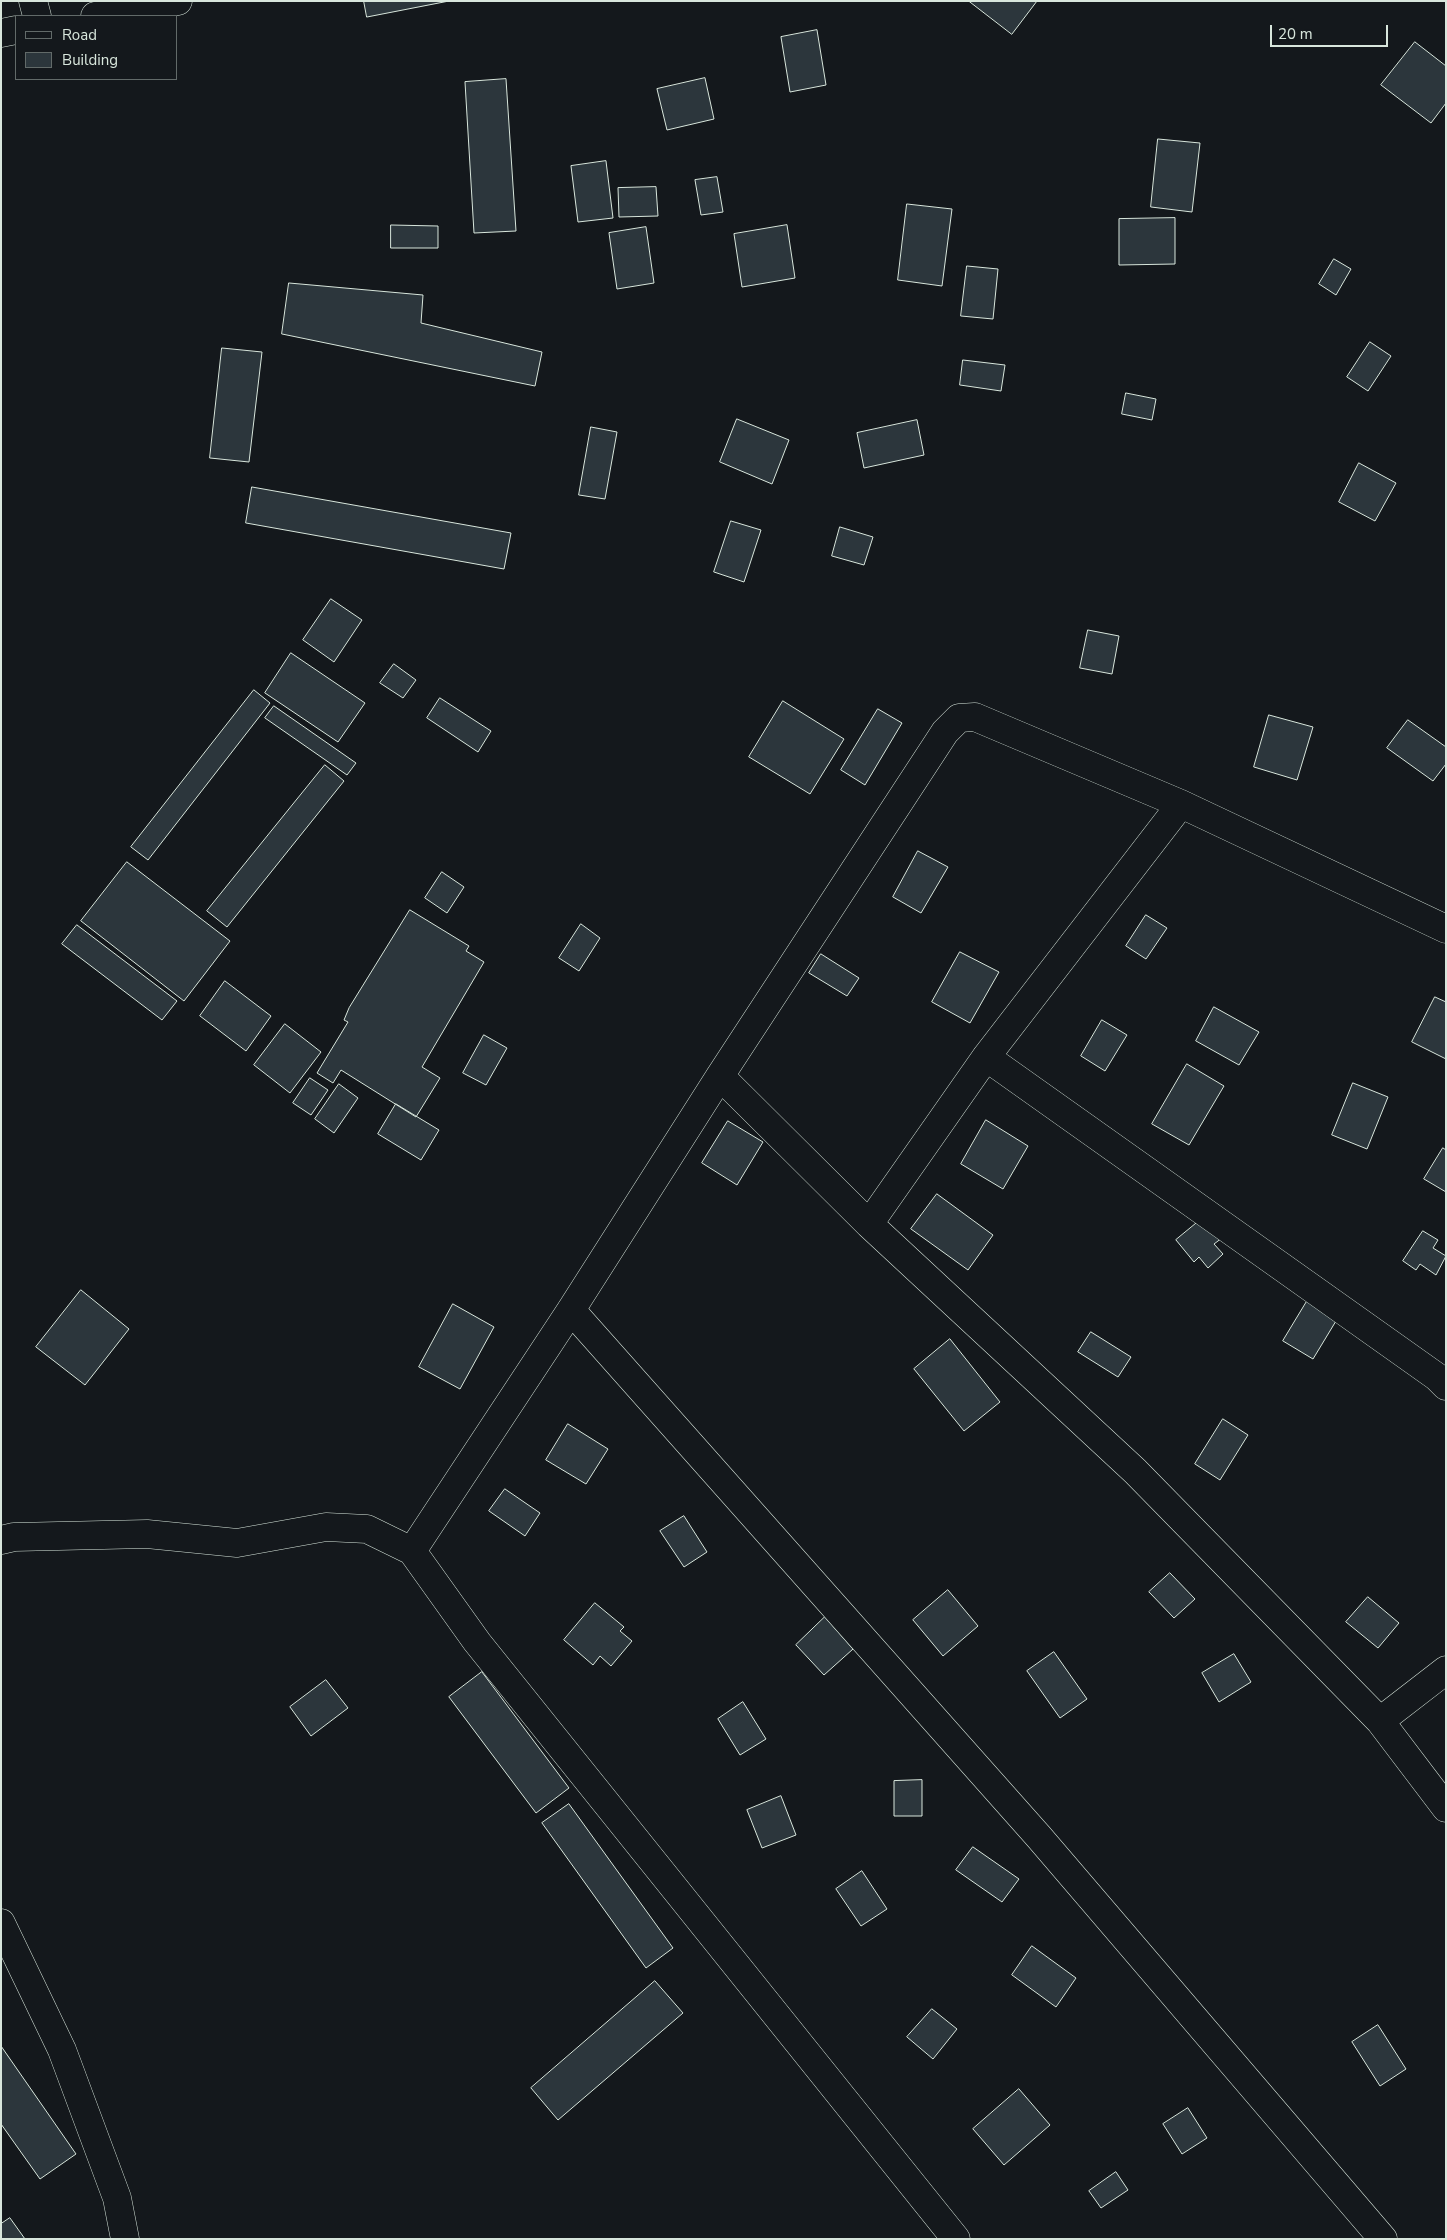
<!DOCTYPE html>
<html>
<head>
<meta charset="utf-8">
<style>
	body { margin:0 }
	#map { position:relative; width:1447px; height:2240px; overflow:hidden; background:#14181c; font-family:"Nunito Sans",sans-serif }
	canvas { display:block }
	.frame { position:absolute; inset:0; border:2px solid #d8e6dc; pointer-events:none }
	.legend { position:absolute; left:15px; top:15px; width:162px; height:65px; box-sizing:border-box; background:#14181c; border:1px solid #626a69; margin:0; padding:6px 9px; list-style:none; font-size:15px; color:#d8e6dc }
	.legend li { display:flex; align-items:center; gap:10px; height:25px }
	.legend b { width:25px; border:1px solid #626a69 }
	.scale { position:absolute; left:1270px; top:25px; width:118px; height:22px; box-sizing:border-box; border:2px solid #d8e6dc; border-top:0; padding-left:6px; font-size:15px; line-height:18px; white-space:nowrap; color:#d8e6dc; -webkit-text-stroke:4px #14181c; paint-order:stroke }
</style>
</head>
<body>
<div id="map">
<canvas width="1447" height="2240"></canvas>
<div class="frame"></div>
<ul class="legend">
<li><b style="height:6px;background:#14181c"></b>Road</li>
<li><b style="height:14px;background:#2c363c"></b>Building</li>
</ul>
<div class="scale">20 m</div>
</div>
<script>
const g = document.querySelector('canvas').getContext('2d');
g.lineJoin = 'round';
function paint(path, color) { g.fillStyle = color; g.fill(path, 'evenodd'); }
function strokePath(path, color, width, dash) { g.strokeStyle = color; g.lineWidth = width; g.lineCap = dash ? 'butt' : 'round'; g.setLineDash(dash || []); g.stroke(path); }
const building = new Path2D(`
	M364,1H449L367,17Z
	M969,1H1037L1012,34Z
	M817,30L826,85L790,92L781,37Z
	M1415,42L1446,66V103L1431,123L1381,85Z
	M705,78L714,119L667,130L657,89Z
	M506,79L516,231L474,233L465,82Z
	M1158,139L1200,143L1192,212L1151,207Z
	M606,161L613,218L578,222L571,166Z
	M717,177L723,212L701,215L695,180Z
	M656,187L658,216L619,217L618,188Z
	M907,204L952,209L942,286L898,280Z
	M1175,218V264L1119,265V219Z
	M391,225L438,226V248H391Z
	M787,225L795,278L742,287L734,234Z
	M646,227L654,283L617,289L609,233Z
	M1334,259L1351,269L1336,295L1319,284Z
	M967,266L998,269L993,319L961,316Z
	M289,283L423,295L421,323L542,352L535,386L282,334Z
	M1370,342L1391,356L1368,391L1347,377Z
	M222,348L262,352L249,462L210,458Z
	M963,360L1005,365L1001,391L960,385Z
	M1126,393L1156,399L1152,420L1122,414Z
	M737,419L789,440L772,484L720,462Z
	M917,420L924,455L864,468L857,433Z
	M591,427L617,432L605,499L579,495Z
	M1359,463L1396,483L1375,521L1339,502Z
	M252,487L511,533L504,569L246,523Z
	M731,521L761,530L744,582L714,572Z
	M840,527L873,537L864,565L832,556Z
	M331,599L362,620L334,662L303,640Z
	M1088,630L1119,636L1112,674L1080,668Z
	M291,653L365,703L338,742L265,693Z
	M394,664L416,680L403,698L380,683Z
	M254,690L270,703L148,860L131,847Z
	M440,698L491,731L478,752L427,718Z
	M783,701L844,739L810,794L749,757Z
	M274,706L356,763L347,775L265,718Z
	M878,709L902,723L865,785L841,770Z
	M1269,715L1313,727L1297,780L1254,767Z
	M1408,720L1446,747V764L1433,781L1387,748Z
	M325,765L344,781L227,927L207,911Z
	M918,851L948,867L921,913L893,897Z
	M127,862L230,941L184,1001L81,921Z
	M442,872L464,887L447,913L425,898Z
	M410,910L469,946L466,951L484,962L422,1067L440,1078L416,1117L341,1070L333,1083L317,1073L348,1022L344,1020L349,1008Z
	M1146,915L1167,928L1146,959L1126,946Z
	M581,924L600,938L579,971L559,958Z
	M77,925L177,1001L162,1020L62,944Z
	M960,952L999,972L970,1023L932,1002Z
	M821,954L859,978L847,996L809,973Z
	M225,981L271,1016L246,1051L200,1016Z
	M1435,997L1446,1002V1059L1412,1042Z
	M1214,1007L1259,1032L1239,1065L1196,1041Z
	M1102,1020L1127,1035L1105,1071L1081,1056Z
	M285,1024L321,1052L290,1093L254,1065Z
	M484,1035L507,1048L486,1085L463,1073Z
	M1187,1064L1224,1086L1189,1145L1152,1124Z
	M310,1078L328,1090L311,1115L293,1103Z
	M1353,1083L1388,1097L1367,1149L1332,1135Z
	M339,1084L358,1098L334,1133L315,1119Z
	M396,1104L439,1130L421,1160L378,1134Z
	M986,1120L1028,1146L1003,1189L961,1164Z
	M728,1121L763,1142L737,1185L702,1163Z
	M1443,1148L1446,1150V1192L1424,1179Z
	M937,1194L993,1235L968,1270L911,1229Z
	M1204,1217L1222,1238L1214,1244L1223,1254L1208,1268L1199,1257L1194,1262L1176,1240Z
	M1423,1231L1438,1240L1433,1248L1446,1256L1436,1275L1420,1264L1416,1270L1403,1261Z
	M81,1290L129,1329L85,1385L36,1347Z
	M1309,1298L1339,1316L1313,1359L1283,1341Z
	M453,1304L494,1327L460,1389L419,1367Z
	M1091,1332L1131,1357L1118,1377L1078,1352Z
	M950,1339L1000,1402L964,1431L914,1369Z
	M1223,1419L1248,1435L1220,1480L1195,1464Z
	M568,1424L608,1449L586,1484L546,1460Z
	M505,1489L540,1513L525,1536L489,1511Z
	M684,1516L707,1552L684,1567L660,1531Z
	M1170,1573L1195,1599L1174,1618L1149,1592Z
	M948,1590L978,1626L943,1656L913,1620Z
	M1368,1597L1399,1623L1378,1648L1346,1622Z
	M595,1603L624,1627L620,1631L632,1641L611,1666L600,1656L593,1665L564,1640Z
	M825,1617L853,1649L824,1675L796,1645Z
	M1054,1652L1087,1699L1060,1718L1027,1671Z
	M1234,1654L1251,1682L1219,1702L1202,1673Z
	M482,1672L569,1788L536,1813L449,1697Z
	M326,1680L348,1708L311,1736L290,1707Z
	M743,1702L766,1739L740,1755L718,1719Z
	M922,1780V1816H894V1781Z
	M781,1796L796,1835L762,1848L747,1810Z
	M569,1804L673,1948L646,1968L542,1823Z
	M973,1847L1019,1879L1002,1902L956,1870Z
	M862,1871L887,1909L861,1926L836,1889Z
	M1032,1946L1076,1978L1056,2007L1012,1975Z
	M655,1981L683,2013L558,2120L531,2088Z
	M932,2009L957,2029L933,2059L907,2037Z
	M1378,2025L1406,2069L1380,2086L1352,2042Z
	M1,2046L76,2154L40,2179L1,2124Z
	M1019,2089L1050,2125L1004,2165L973,2129Z
	M1188,2108L1207,2138L1182,2154L1163,2124Z
	M1116,2172L1128,2190L1101,2208L1089,2191Z
	M10,2218L25,2239H1V2224Z`);
paint(building, '#2c363c');
strokePath(building, '#d8e6dc', 1);
const street = new Path2D(`
	M33,1L37,16
	M95,16L178,1
	M1,33L16,30
	M986,1057L1437,1377L1446,1386
	M720,1076L869,1224L1135,1471L1380,1721L1446,1808
	M869,1224L986,1057L1181,804
	M571,1310L1039,1837L1383,2239
	M1,1540L14,1537L147,1534L237,1543L326,1527L367,1529L412,1551L477,1642L956,2239
	M412,1551L571,1310L720,1076L945,732L959,718L975,717L1181,804L1446,929
	M1380,1721L1446,1670
	M1,1923L62,2050L117,2198L125,2239`);
strokePath(street, '#d8e6dc', 29);
strokePath(street, '#14181c', 28);
</script>
</body>
</html>
